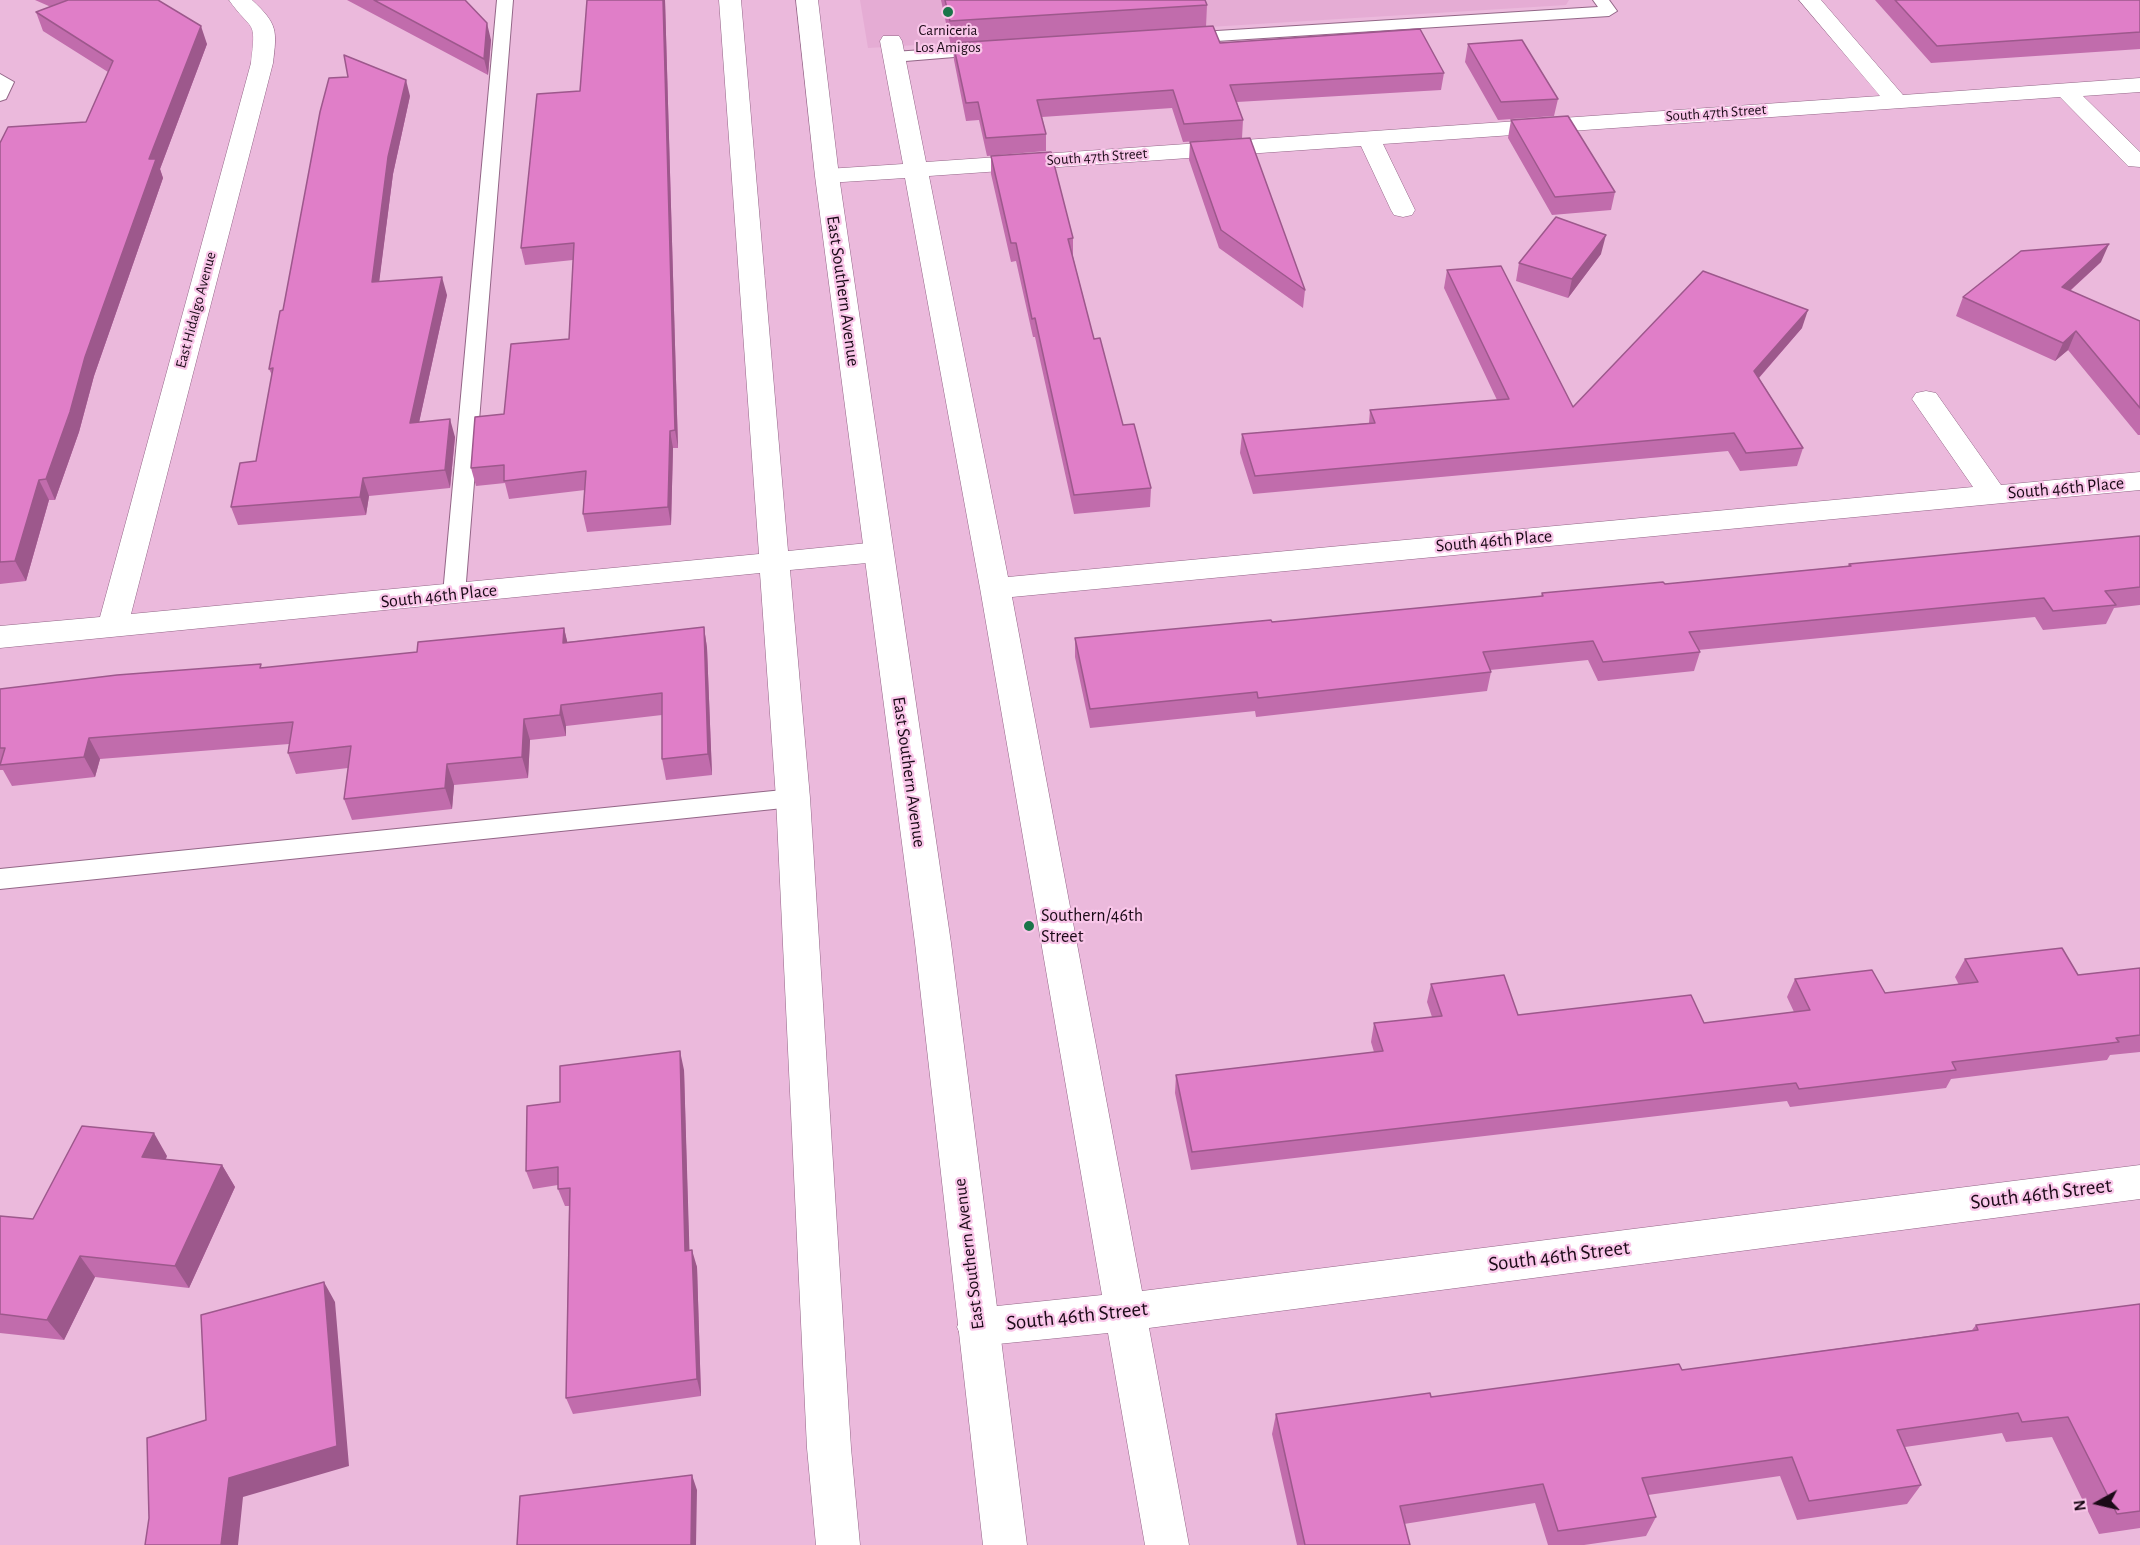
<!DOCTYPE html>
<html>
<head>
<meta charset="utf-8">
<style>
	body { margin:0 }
	#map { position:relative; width:2140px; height:1545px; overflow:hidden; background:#ebb9dc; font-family:"Alegreya Sans",sans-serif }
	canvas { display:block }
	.north { position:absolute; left:2068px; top:1473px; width:60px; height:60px; -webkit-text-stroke:4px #f9c6e9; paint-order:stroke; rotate:262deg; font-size:16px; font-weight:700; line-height:24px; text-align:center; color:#1b0a17 }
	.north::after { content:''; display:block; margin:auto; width:21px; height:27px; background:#1b0a17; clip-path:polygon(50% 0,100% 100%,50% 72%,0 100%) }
</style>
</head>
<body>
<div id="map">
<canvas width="2140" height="1545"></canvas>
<div class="north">N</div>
</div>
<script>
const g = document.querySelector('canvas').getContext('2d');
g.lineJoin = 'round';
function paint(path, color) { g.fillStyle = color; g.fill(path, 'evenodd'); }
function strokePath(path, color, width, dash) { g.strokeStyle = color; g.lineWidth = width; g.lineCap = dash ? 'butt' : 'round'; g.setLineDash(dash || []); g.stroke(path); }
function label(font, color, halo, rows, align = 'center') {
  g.font = font + ' "Alegreya Sans",sans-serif'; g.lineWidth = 4.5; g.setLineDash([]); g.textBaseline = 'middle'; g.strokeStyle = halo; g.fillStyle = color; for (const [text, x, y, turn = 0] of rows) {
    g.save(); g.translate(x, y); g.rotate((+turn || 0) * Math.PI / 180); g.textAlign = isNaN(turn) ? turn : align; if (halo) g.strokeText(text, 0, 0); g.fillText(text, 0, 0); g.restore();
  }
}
paint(new Path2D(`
	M860,0H1569L1566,5L868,48Z`), '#e5acd4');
const service = new Path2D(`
	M497,0H513L465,594L462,599L454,601L446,599L443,594Z
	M1593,0H1609L1617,11L1609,16L1185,43L1177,38L1185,33L1598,7Z
	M985,46L991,48L993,51L991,54L893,62L885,57L893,52Z
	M0,74L14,82L6,99L0,101Z
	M793,789L802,792L805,798L802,804L793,807L0,889V869Z`);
const minor = new Path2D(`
	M229,0H252C278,24 277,31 273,63L131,614L759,554L719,0H741L788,551L878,542L888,545L893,552L888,559L878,562L790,570L810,798L851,1448L860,1545H816L807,1448L776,798L760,573L0,648V626L100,617L251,63C257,17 252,33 229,0Z
	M1799,0H1821L1903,95L2140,78V92L2083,96L2140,152V167L2128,166L2060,97L1383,144L1415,210L1412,215L1403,217L1394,215L1391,210L1361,146L929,176L1008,577L1973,487L1912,399L1916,393L1926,391L1936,393L2001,485L2140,472V490L1012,597L1142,1291L2140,1165V1199L1149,1328L1189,1545H1145L1108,1333L978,1346L963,1341L957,1327L963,1313L978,1308L1102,1295L980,588L905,178L827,183L819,181L815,176L819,171L827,169L903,164L880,41L883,36H899L902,41L926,162L1880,96Z`);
const secondary = new Path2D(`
	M796,0H818L839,176L951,943L1027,1545H983L915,943L815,176Z`);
strokePath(service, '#936687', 2);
strokePath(minor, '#936687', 1);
strokePath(secondary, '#936687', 1);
paint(service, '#fff');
paint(minor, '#fff');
paint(secondary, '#fff');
paint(new Path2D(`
	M35,0H158L207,44L160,169L163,178L94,376L79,432L55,500H49L26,581L0,584V143L86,122L108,72L43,31L36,12L51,7Z
	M347,0H465L491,40L488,75Z
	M665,0L678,448H673L671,525L587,532L583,514L585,490L509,499L505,483L476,486L471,468L504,414L569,339L573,260L525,265L521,248L580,91Z
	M941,0H1205L1207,5L1206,27L1220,43L1444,73L1441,90L1237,102L1243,120L1242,138L1183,142L1172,108L1042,117L1046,134V151L987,156L979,120L966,121L954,60L953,46H951Z
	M1875,0H2140V49L1931,63Z
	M1468,44L1558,99L1554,116L1498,120L1465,62Z
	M410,96L393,174L379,281L447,295L419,422L455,437L450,488L369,496L366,515L238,525L231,507L256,461L272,375L269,369L283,310Z
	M1511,120L1615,192L1611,210L1552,215L1508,138Z
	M1190,142L1305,290L1303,308L1219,248L1189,160Z
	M991,156L1073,238V257L1094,339L1123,425L1151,488L1150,507L1074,514L1035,337H1033L1016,261L1011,262L991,174Z
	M1601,254L1568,298L1516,281L1519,263Z
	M2101,262L2070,291L2140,321V435H2138L2068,350L2055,361L1956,316L1963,297Z
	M1447,270L1573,407L1802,328L1759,378L1803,448L1797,466L1740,471L1728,451L1253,494L1240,453L1242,434L1369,423L1370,410L1497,400L1444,288Z
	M2140,536V605L2114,608L2106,624L2043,630L2035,617L1698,650L1700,652L1694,671L1598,681L1588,660L1490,670L1491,672L1487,691L1256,717L1255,711L1090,728L1075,657V638L1272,622L1541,596L1542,593L1665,584L1848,566L1849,564Z
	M704,627L707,648L712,775L666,780L662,759V715L566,726V736L530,740L528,778L454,785L452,809L352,820L344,799L348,768L296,774L288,753L289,744L100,759L95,777L12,786L3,770H0V689L263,668L417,652L564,628L567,642Z
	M1965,959L2078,975L2140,968V1052L2110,1055L2107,1060L1951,1079L1946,1088L1790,1107L1787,1101L1191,1170L1175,1093L1176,1075L1374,1052L1371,1042L1374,1023L1432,1017L1427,1002L1431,984L1518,1015L1704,1023L1794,1012L1787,997L1795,979L1885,993L1959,985L1955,977Z
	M684,1070L689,1250L697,1267L701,1396L573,1414L566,1398L569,1206H565L558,1189V1185L533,1189L526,1171L560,1102Z
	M167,1156L166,1159L222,1165L235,1187L189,1288L95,1277L64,1340L0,1333V1216L33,1219Z
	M2140,1304V1528L2099,1534L2052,1437L2006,1442L2002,1433L1905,1447L1921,1485L1907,1504L1797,1520L1780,1476L1648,1495L1656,1517L1646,1536L1584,1545H1548L1535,1503L1404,1524L1410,1545H1297L1272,1434L1276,1414L1682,1370L1972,1330L1976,1325Z`), '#c16cac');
paint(new Path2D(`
	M663,0H665L678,448L675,430Z
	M487,23L491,40L488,75L484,59Z
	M201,26L207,44L160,169L163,178L94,376L79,432L55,500L46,479L149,159Z
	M406,80L410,96L393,174L377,299L372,282L388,157Z
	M1606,235L1601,254L1568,298L1572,279Z
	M2109,244L2101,262L2054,305L2062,287Z
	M442,277L447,295L415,441L410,423Z
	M1808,310L1802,328L1749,389L1754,371Z
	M2076,331L2068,350L2055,361L2063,343Z
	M450,419L455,437L450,488L445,470Z
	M670,431L673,448L671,525L668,507Z
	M363,478L369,496L366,515L360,497Z
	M39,480L49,500L26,581L15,561Z
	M704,627L707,648L712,775L708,754Z
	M564,628L569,649L563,643Z
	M561,705L566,726V736L560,715Z
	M524,719L530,740L528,778L522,757Z
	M89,738L100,759L95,777L84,757Z
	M447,764L454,785L452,809L445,788Z
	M680,1051L684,1070L690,1268L685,1251Z
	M154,1133L167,1156L156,1179L142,1157Z
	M222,1165L235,1187L189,1288L175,1266Z
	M692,1250L697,1267L701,1396L697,1379Z
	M80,1256L95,1277L64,1340L47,1320Z
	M324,1282L335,1302L349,1466L243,1497L238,1545H221L229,1478Z
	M692,1475L697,1490L696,1545H691Z`), '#9d588c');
const building = new Path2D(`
	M68,0H158L201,26L149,159H156L85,357L70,412L46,479L39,480L15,561L0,562V143L8,127L86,122L113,61L36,12Z
	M374,0H465L487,23L484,59Z
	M587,0H663L675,430L670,431L668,507L583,514L586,471L504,481V465L471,468L475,417L504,414L511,344L569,339L574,243L521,248L537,94L580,91Z
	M945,0H1205L1207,5L950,21Z
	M1895,0H2140V32L1937,46Z
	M1213,26L1220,43L1420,29L1444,73L1230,85L1243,120L1184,124L1173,90L1037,100L1046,134L986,138L978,102L966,103L953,43Z
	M1522,40L1558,99L1501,102L1468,44Z
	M344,55L406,80L388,157L372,282L442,277L410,423L450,419L445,470L363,478L360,497L231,507L240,463L256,461L273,368L269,369L280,311L283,310L320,112L329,78L348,77Z
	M1568,116L1615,192L1555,197L1511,120Z
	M1250,138L1305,290L1221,230L1190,142Z
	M1051,152L1073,238L1068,239L1094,339L1100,338L1123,425L1134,424L1151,488L1074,495L1035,318L1032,319L1016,243H1011L991,156Z
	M1556,217L1606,235L1572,279L1519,263Z
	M2109,244L2062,287L2140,321V408L2076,331L2063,343L1963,297L2021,251Z
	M1501,266L1573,407L1703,271L1808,310L1754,371L1803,448L1746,453L1734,433L1255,476L1242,434L1375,423L1370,410L1509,399L1447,270Z
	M2140,536V587L2105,591L2116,605L2053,611L2044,598L1689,632L1700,652L1603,662L1593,641L1483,652L1491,672L1258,698L1257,692L1090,709L1075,638L1271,620L1272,622L1543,596L1542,593L1663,582L1665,584L1851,566L1849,564Z
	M704,627L708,754L662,759V693L561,705L560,715L524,719L522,757L447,764L445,788L344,799L351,746L288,753L293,722L89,738L84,757L0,765L5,748H0V689L117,675L261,664L260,668L417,652L418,642L564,628L563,643Z
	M2062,948L2078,975L2140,968V1035L2116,1038L2119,1042L1952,1062L1956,1070L1799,1089L1796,1083L1192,1152L1176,1075L1383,1051L1374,1023L1442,1016L1431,984L1504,975L1518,1015L1691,995L1704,1023L1810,1010L1795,979L1872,970L1885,993L1978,982L1965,959Z
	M680,1051L685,1251L692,1250L697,1379L566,1398L570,1188L558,1189V1167L526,1171L527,1106L560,1102V1066Z
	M82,1126L154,1133L142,1157L222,1165L175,1266L80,1256L47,1320L0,1314V1216L33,1219Z
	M324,1282L337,1446L229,1478L221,1545H145L149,1518L147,1438L206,1420L201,1315Z
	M2140,1304V1511L2117,1514L2068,1417L2022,1422L2018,1413L1897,1430L1921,1485L1809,1501L1792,1457L1642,1478L1656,1517L1558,1531L1543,1484L1400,1506L1410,1545H1305L1276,1414L1430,1393L1431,1397L1679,1364L1682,1370L1978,1330L1976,1325Z
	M692,1475L691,1545H517L520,1496Z`);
paint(building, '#e07ec8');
strokePath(building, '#9d588c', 1.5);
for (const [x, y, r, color] of [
	[948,12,6,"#1a754a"],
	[1029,926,6,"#1a754a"]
]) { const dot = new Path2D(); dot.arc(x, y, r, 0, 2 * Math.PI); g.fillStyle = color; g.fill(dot); strokePath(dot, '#f9c6e9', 2); }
label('15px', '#1b0a17', '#f9c6e9', [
	["Carniceria",948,30],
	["Los Amigos",948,47]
]);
label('15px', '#1b0a17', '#f9c6e9', [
	["South 47th Street",1716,113,-4],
	["South 47th Street",1097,157,-4],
	["East Hidalgo Avenue",196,310,-75]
]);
label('18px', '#1b0a17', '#f9c6e9', [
	["East Southern Avenue",843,291,82],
	["South 46th Place",2066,488,-5],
	["South 46th Place",1494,541,-5],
	["South 46th Place",439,596,-6],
	["East Southern Avenue",909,772,82],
	["East Southern Avenue",969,1254,-97]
]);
label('18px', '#1b0a17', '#f9c6e9', [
	["Southern/46th",1041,916],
	["Street",1041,937]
], 'left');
label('21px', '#1b0a17', '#f9c6e9', [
	["South 46th Street",2041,1194,-7],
	["South 46th Street",1559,1256,-7],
	["South 46th Street",1077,1316,-6]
]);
</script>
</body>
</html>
